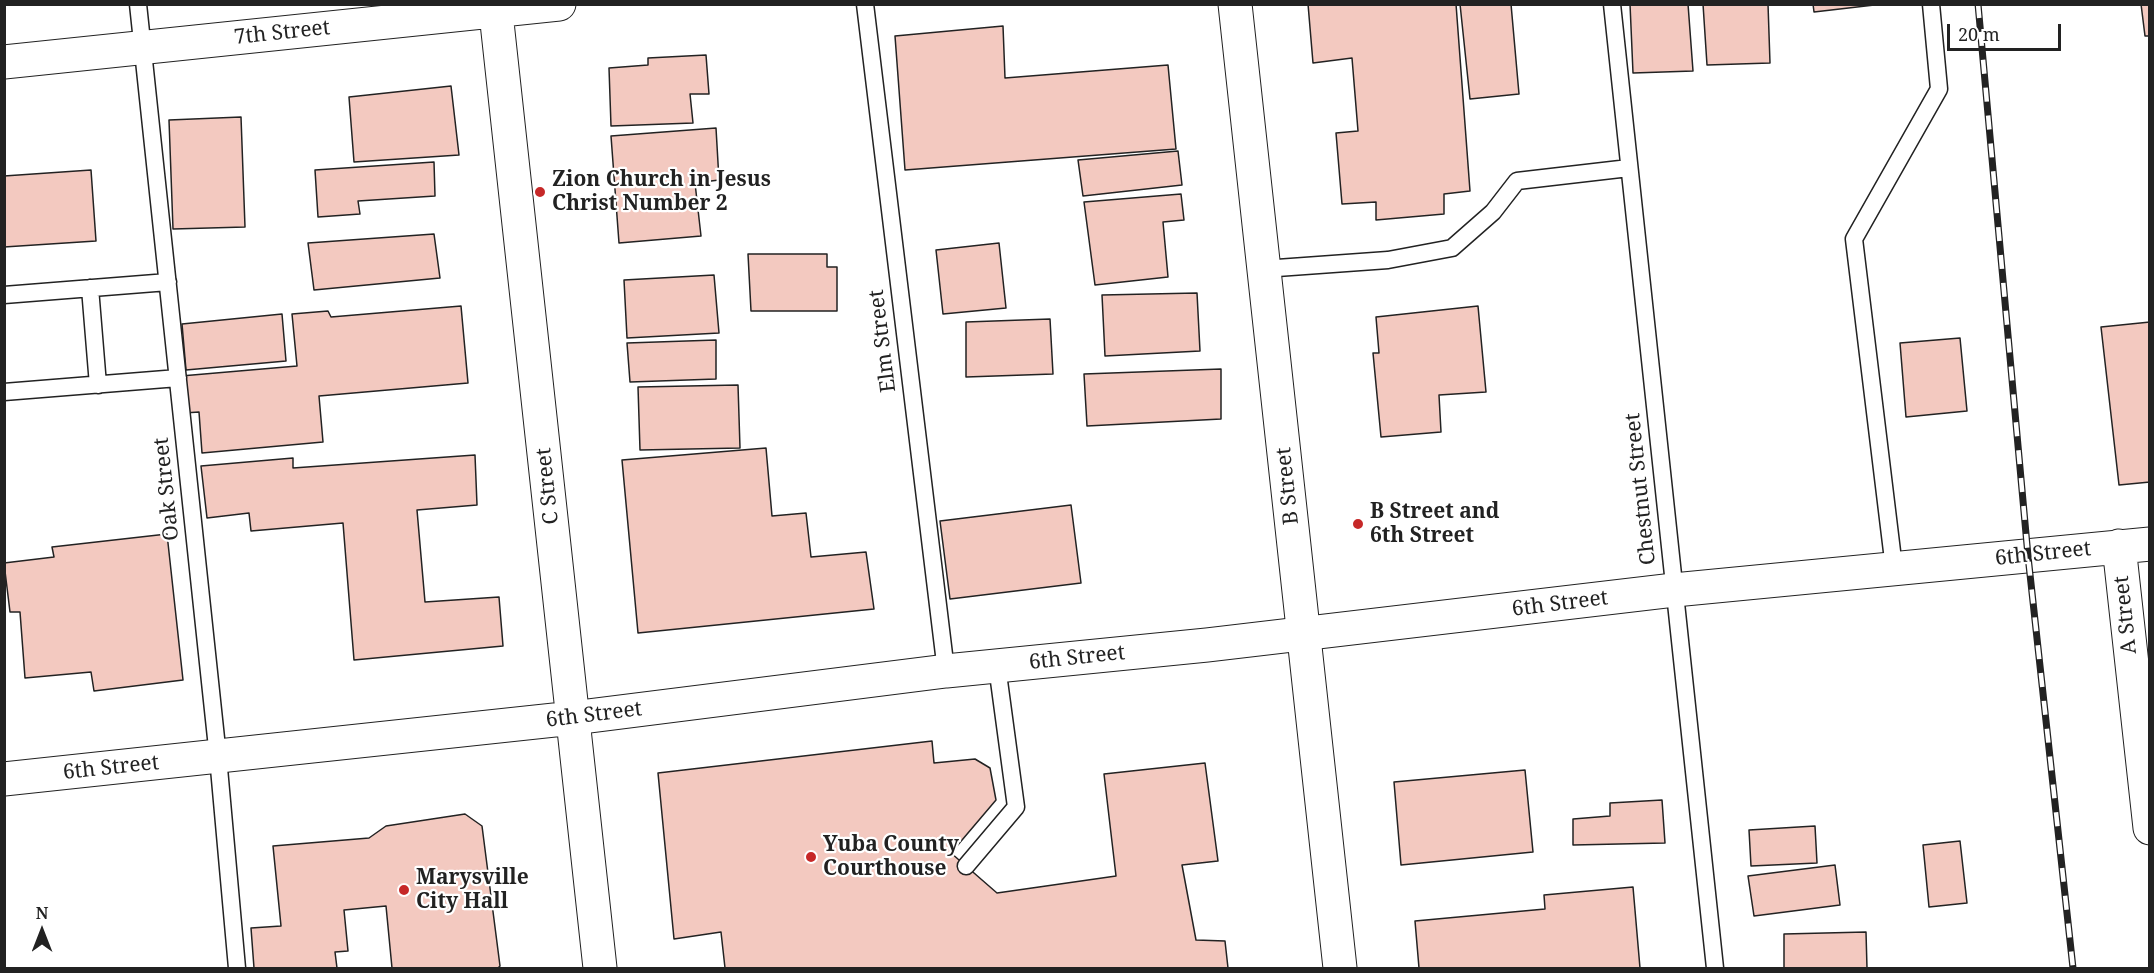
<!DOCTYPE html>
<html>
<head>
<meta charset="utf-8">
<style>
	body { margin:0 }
	#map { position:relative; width:2154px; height:973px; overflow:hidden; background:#fff; font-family:"Noto Serif",serif }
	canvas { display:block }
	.frame { position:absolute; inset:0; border:6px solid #222; pointer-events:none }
	.north { position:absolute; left:12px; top:901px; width:60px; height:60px; -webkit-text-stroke:4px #fff; paint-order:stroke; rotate:0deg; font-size:16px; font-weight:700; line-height:24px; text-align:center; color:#222 }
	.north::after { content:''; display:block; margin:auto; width:21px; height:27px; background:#222; clip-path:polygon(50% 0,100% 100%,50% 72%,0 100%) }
	.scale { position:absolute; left:1947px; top:24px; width:114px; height:27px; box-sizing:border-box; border:3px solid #222; border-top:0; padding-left:8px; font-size:18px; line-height:21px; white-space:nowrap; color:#222; -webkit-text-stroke:4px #fff; paint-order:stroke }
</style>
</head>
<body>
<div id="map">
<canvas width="2154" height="973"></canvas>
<div class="frame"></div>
<div class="north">N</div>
<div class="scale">20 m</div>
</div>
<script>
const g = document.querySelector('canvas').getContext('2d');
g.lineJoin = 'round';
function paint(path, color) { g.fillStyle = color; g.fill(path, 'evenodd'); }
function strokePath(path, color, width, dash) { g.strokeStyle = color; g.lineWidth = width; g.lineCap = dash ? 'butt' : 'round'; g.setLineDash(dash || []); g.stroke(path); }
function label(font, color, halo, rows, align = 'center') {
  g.font = font + ' "Noto Serif",serif'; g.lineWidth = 4.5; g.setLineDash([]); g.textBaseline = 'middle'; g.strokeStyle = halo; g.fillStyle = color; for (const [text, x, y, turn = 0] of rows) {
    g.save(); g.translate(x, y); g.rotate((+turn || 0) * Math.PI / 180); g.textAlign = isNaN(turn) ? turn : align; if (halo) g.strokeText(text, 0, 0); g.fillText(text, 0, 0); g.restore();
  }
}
const building = new Path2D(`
	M1308,4H1456L1470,191L1444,194V214L1376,220V202L1342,204L1336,133L1358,131L1352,58L1313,63Z
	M1460,4H1511L1519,94L1470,99Z
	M1630,4H1688L1693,71L1633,73Z
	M1703,4H1768L1770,63L1707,65Z
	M1813,4H1883L1814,12Z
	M2141,4H2150V36H2145Z
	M1003,26L1005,78L1168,65L1176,149L905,170L895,36Z
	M706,55L709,94H690L693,123L611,126L609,68L648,65V58Z
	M451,86L459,155L354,162L349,97Z
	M241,117L245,227L173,229L169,120Z
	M716,128L719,180L695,183L701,236L619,243L611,136Z
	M1178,151L1182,185L1083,196L1078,160Z
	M434,162L435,196L358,201L360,214L318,217L315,170Z
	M91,170L96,241L4,247V176Z
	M1181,194L1184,220L1163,222L1168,277L1095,285L1084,202Z
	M434,234L440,278L314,290L308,243Z
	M999,243L1006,308L943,314L936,250Z
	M748,254H827V267H837V311H751Z
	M714,275L719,333L627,338L624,280Z
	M1197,293L1200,351L1105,356L1102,295Z
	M461,306L468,383L319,396L323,442L202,453L199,412L184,413L181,376L297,366L292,314L328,311L331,317Z
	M1478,306L1486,392L1439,395L1441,432L1381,437L1373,353H1379L1376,317Z
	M282,314L286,361L186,370L182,324Z
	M1050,319L1053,374L966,377V322Z
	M2150,322V482L2119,485L2101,327Z
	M1960,338L1967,411L1906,417L1900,343Z
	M716,340V379L630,382L627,343Z
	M1221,369V419L1087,426L1084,374Z
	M738,385L740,448L640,450L638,387Z
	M766,448L772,516L806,513L811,557L866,552L874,609L638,633L622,460Z
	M475,455L477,505L417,510L425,602L499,597L503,646L354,660L343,523L251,531L249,513L207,518L201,466L293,458V468Z
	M1071,505L1081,583L950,599L940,521Z
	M167,534L183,680L94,691L91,672L25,678L20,612H10L4,563L54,557L52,547Z
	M932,741L934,763L975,759L990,768L996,800L951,853L997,893L1116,876L1104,774L1205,763L1218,861L1182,865L1196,940L1225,941L1228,968H725L721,932L674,939L658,773Z
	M1525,770L1533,852L1401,865L1394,782Z
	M1662,800L1665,843L1573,845V819L1610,816V803Z
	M465,814L482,826L500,966L498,968H392L386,906L344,910L348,951L335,952L337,968H254L251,928L281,926L273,846L369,838L386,826Z
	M1815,826L1817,863L1751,866L1749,830Z
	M1960,841L1967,903L1929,907L1923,845Z
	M1835,865L1840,905L1754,916L1748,876Z
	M1633,887L1640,968H1419L1415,921L1545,909L1544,895Z
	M1866,932L1867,968H1784V934Z`);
paint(building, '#f3c9c0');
strokePath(building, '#222', 1.5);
const lane = new Path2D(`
	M138,4L218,757L237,968
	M865,4L946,671
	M1612,4L1715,968
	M1263,269L1388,260L1452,248L1493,212L1517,181L1629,168
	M90,288L98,385
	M4,295L168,282
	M4,392L178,378
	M1894,568L1854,239L1939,89L1931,4
	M966,866L1016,807L997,666`);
const street = new Path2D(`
	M495,4L600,968
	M4,62L559,4
	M2119,546L2150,828
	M4,779L573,718L946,671L1207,645L1674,590L2150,544`);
const secondary = new Path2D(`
	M1235,4L1340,968`);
strokePath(lane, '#222', 19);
strokePath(street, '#222', 35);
strokePath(secondary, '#222', 35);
strokePath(lane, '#fff', 16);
strokePath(street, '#fff', 33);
strokePath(secondary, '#fff', 33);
const rail = new Path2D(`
	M1978,4L2028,556L2073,968`);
strokePath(rail, '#222', 7);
strokePath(rail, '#fff', 4.5, [14]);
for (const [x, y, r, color] of [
	[540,192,6,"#c62828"],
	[1358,524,6,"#c62828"],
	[811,857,6,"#c62828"],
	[404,890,6,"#c62828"]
]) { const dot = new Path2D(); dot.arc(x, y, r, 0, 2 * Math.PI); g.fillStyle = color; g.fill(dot); strokePath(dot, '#fff', 2); }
label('21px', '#222', '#fff', [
	["7th Street",282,33,-6],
	["Elm Street",883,341,-97],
	["C Street",548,486,-96],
	["B Street",1288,486,-96],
	["Oak Street",167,489,-96],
	["Chestnut Street",1641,489,-96],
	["6th Street",2043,554,-6],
	["6th Street",1560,604,-7],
	["A Street",2126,615,-96],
	["6th Street",1077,658,-6],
	["6th Street",594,715,-7],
	["6th Street",111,768,-6]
]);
label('bold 21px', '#222', '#fff', [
	["Zion Church in Jesus",552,180],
	["Christ Number 2",552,204],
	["B Street and",1370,512],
	["6th Street",1370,536],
	["Yuba County",823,845],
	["Courthouse",823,869],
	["Marysville",416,878],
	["City Hall",416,902]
], 'left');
</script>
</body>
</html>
